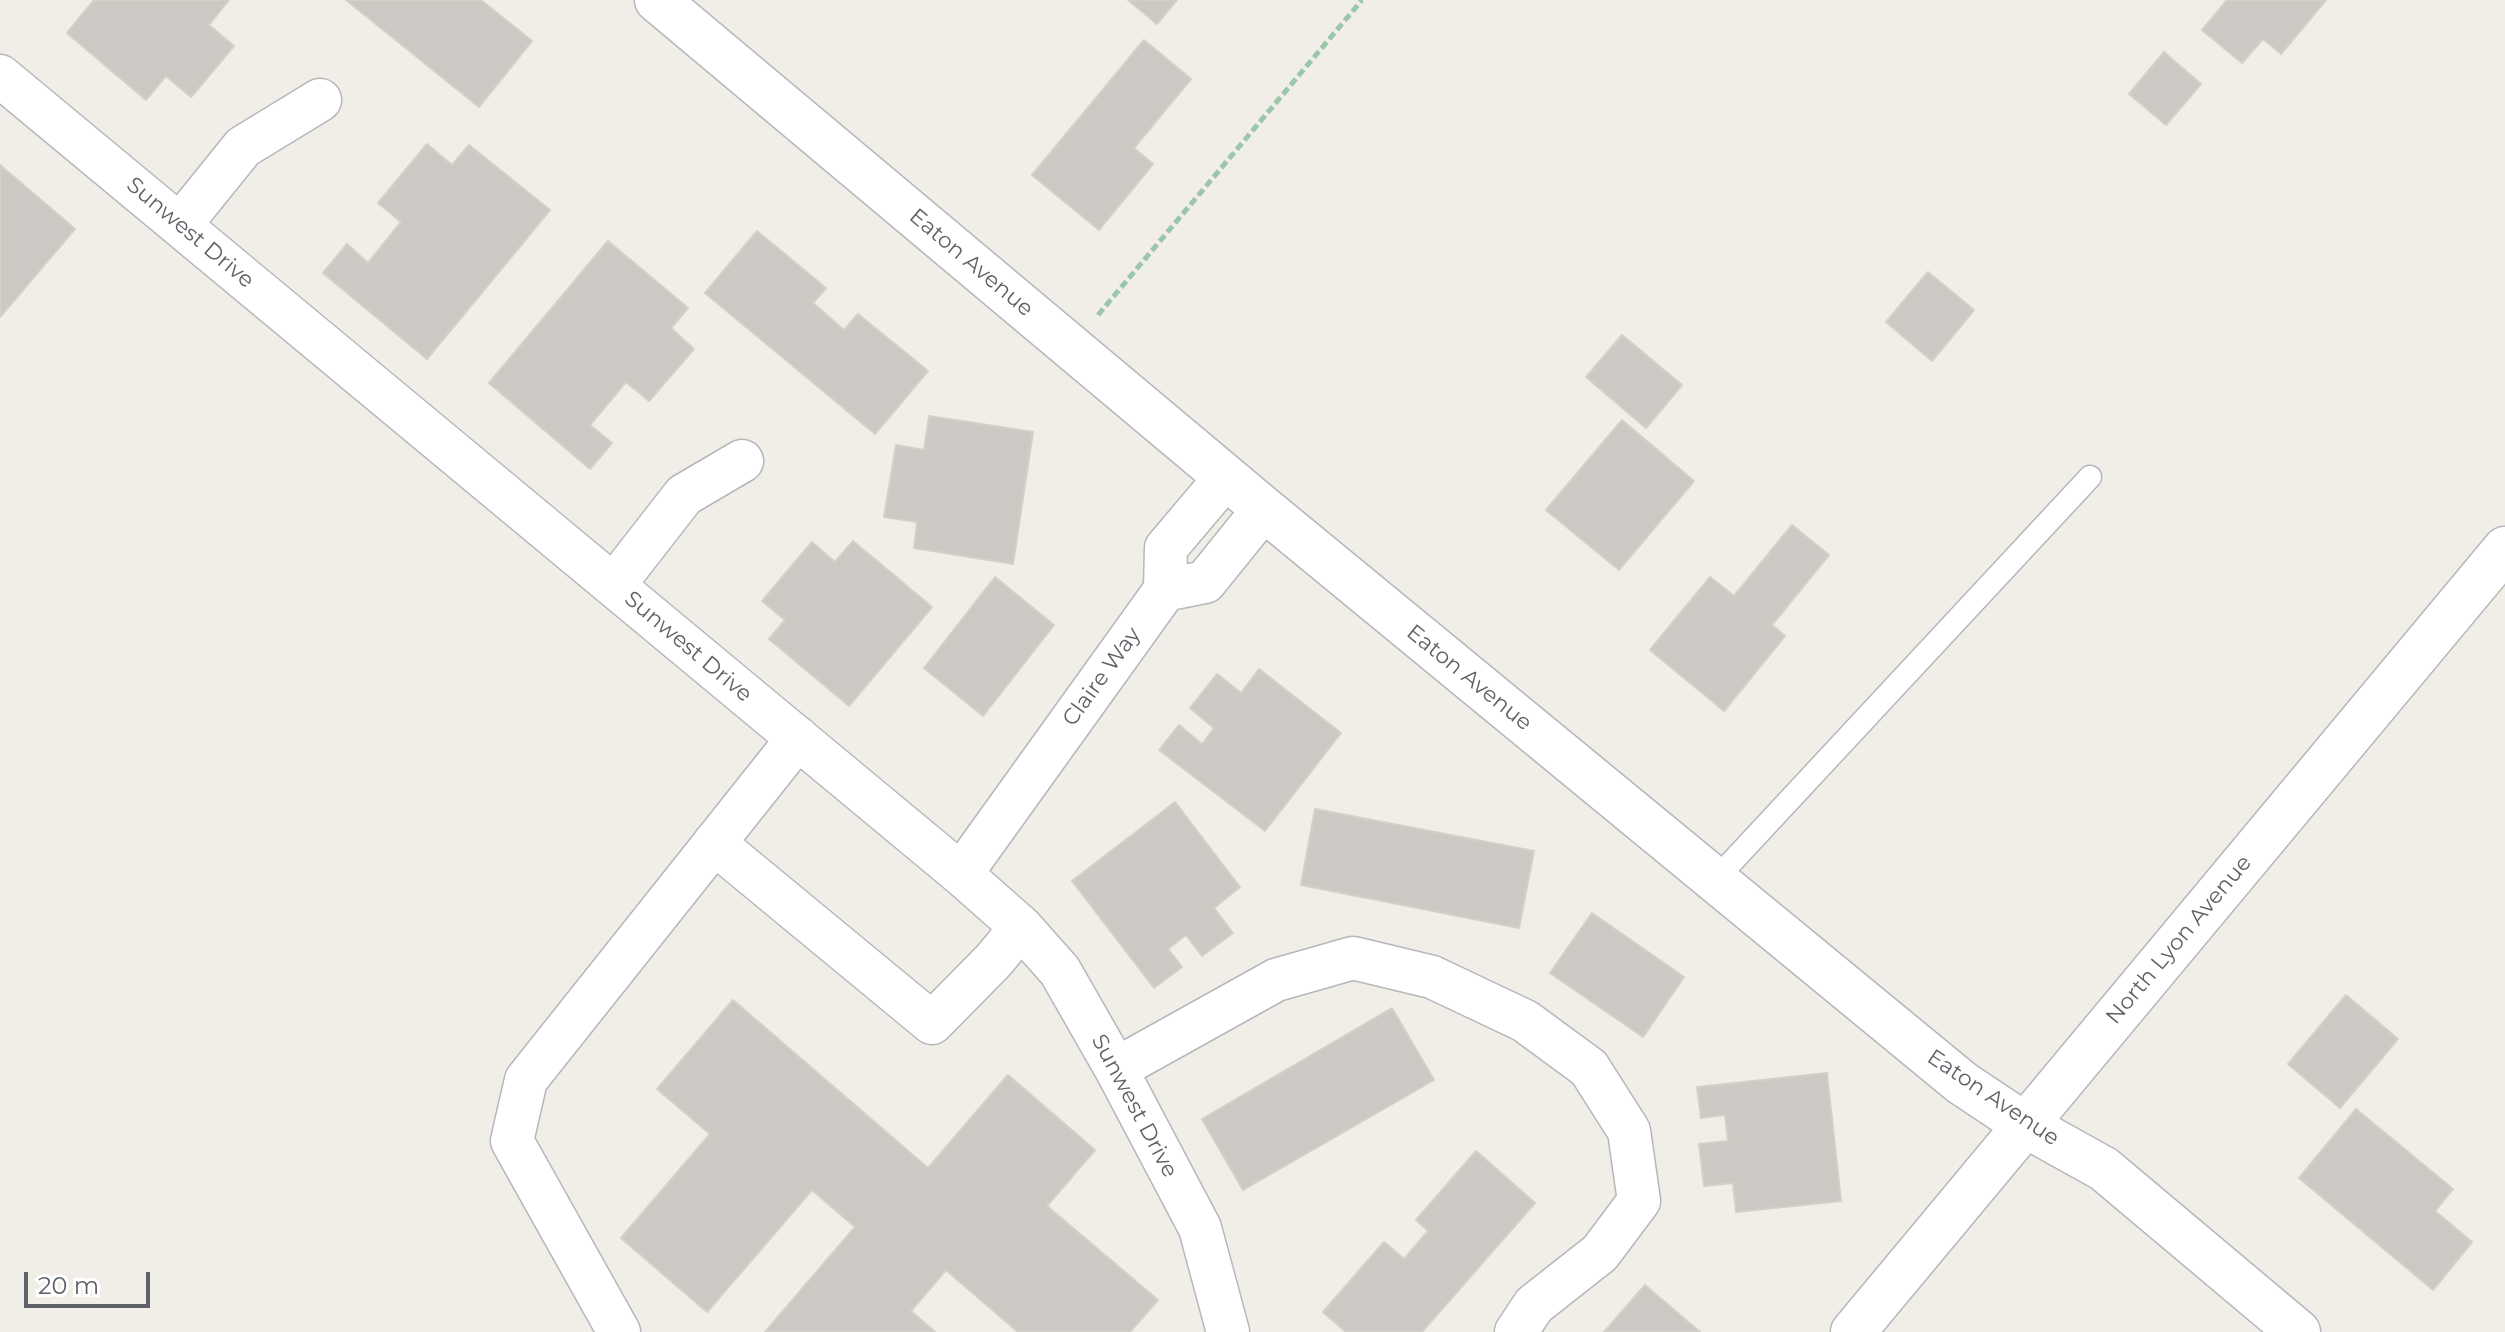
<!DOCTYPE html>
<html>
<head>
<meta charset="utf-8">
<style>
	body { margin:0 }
	#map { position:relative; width:2505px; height:1332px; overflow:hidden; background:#f0eee7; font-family:Montserrat,sans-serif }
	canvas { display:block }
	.scale { position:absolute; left:24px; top:1272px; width:126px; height:36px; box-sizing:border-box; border:4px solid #5e6267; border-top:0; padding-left:10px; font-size:24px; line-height:28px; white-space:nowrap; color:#5e6267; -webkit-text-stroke:6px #fff; paint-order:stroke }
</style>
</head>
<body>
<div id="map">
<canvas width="2505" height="1332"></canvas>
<div class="scale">20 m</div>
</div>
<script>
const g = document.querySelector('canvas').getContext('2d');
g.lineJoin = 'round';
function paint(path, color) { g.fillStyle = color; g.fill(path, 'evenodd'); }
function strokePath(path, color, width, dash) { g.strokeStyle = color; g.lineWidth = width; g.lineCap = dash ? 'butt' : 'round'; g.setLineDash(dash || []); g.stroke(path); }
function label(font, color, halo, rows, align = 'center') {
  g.font = font + ' Montserrat,sans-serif'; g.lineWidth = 8; g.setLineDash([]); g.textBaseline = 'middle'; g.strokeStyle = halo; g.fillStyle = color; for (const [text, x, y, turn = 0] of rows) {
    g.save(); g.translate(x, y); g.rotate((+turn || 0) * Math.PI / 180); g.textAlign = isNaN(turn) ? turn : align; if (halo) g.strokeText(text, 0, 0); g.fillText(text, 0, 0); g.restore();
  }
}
const building = new Path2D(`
	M94,0H229L209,25L234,46L191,97L166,76L146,100L67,33Z
	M346,0H481L532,41L479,107Z
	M1128,0H1177L1157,24Z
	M2227,0H2326L2281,54L2263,39L2242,63L2202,30Z
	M1144,40L1191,79L1134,148L1153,164L1099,230L1032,175Z
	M2164,52L2201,84L2166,125L2129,94Z
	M427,144L452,165L469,145L550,210L427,359L323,273L347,244L368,263L401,222L378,203Z
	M0,165L75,229L0,317Z
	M757,231L826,288L813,303L844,330L858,314L928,371L875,434L705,293Z
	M608,241L688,308L671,328L694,349L649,401L626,382L590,425L612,443L590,469L489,383Z
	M1928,272L1974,310L1932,361L1886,322Z
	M1622,335L1682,385L1646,428L1586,377Z
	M929,416L1033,432L1013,564L914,548L917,522L884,517L896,445L924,450Z
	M1622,420L1694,481L1619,570L1546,510Z
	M1792,525L1829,555L1772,625L1785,636L1724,711L1650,650L1710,577L1734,596Z
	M853,541L932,607L849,706L769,639L785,620L762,601L812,542L835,562Z
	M995,577L1054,625L983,716L924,668Z
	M1259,669L1341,733L1265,831L1159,750L1179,725L1202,744L1214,728L1190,708L1217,674L1241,693Z
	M1175,802L1240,887L1214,908L1233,933L1202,956L1186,935L1168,949L1182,967L1154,988L1072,881Z
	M1315,809L1534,851L1519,928L1301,885Z
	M1592,913L1684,977L1643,1037L1550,973Z
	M2346,995L2398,1039L2340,1108L2288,1064Z
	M733,1000L928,1168L1008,1075L1095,1150L1047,1206L1158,1300L1130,1332H1018L946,1270L911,1311L935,1332H765L855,1227L812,1190L707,1312L621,1238L710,1134L657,1089Z
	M1392,1008L1434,1080L1243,1190L1202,1119Z
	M1827,1073L1841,1201L1736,1212L1733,1183L1704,1186L1699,1144L1728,1141L1725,1115L1701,1118L1697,1087Z
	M2356,1109L2453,1189L2435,1211L2472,1242L2433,1290L2299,1178Z
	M1476,1151L1535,1203L1422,1332H1346L1323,1312L1384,1242L1404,1259L1428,1231L1416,1220Z
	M1645,1285L1700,1332H1604Z`);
paint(building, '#ccc9c4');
strokePath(building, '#d5d0c5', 2);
const service = new Path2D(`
	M1715,880L2090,477`);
const minor = new Path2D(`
	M0,76L961,874L1021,927L1060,971L1116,1069L1200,1228L1228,1332
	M180,225L243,147L320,100
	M614,585L684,495L742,461
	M1165,590L1205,582L1264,509
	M714,843L932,1023L994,960L1021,927
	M961,874L1165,590L1166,548L1226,477
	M1116,1069L1276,980L1353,958L1432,977L1525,1021L1589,1068L1629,1131L1639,1201L1600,1253L1534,1305L1516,1332
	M619,1332L512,1141L526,1080L798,738`);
const tertiary = new Path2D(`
	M657,0L1264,509L1962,1083L2025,1125L2104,1169L2298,1332
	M1853,1332L2505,549`);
strokePath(service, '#b4b7bb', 25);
strokePath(minor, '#b4b7bb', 45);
strokePath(tertiary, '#b4b7bb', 47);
strokePath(new Path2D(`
	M1098,315L1362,0`), '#9bc6a8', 5, [8, 4]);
strokePath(service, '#fff', 22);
strokePath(minor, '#fff', 42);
strokePath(tertiary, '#fff', 44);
label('22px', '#5e6267', '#fff', [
	["Sunwest Drive",190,233,40],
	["Eaton Avenue",971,263,40],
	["Sunwest Drive",688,647,40],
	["Claire Way",1102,677,-54],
	["Eaton Avenue",1469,678,39],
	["North Lyon Avenue",2179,940,-50],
	["Eaton Avenue",1993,1098,34],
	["Sunwest Drive",1134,1106,62]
]);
</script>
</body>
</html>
